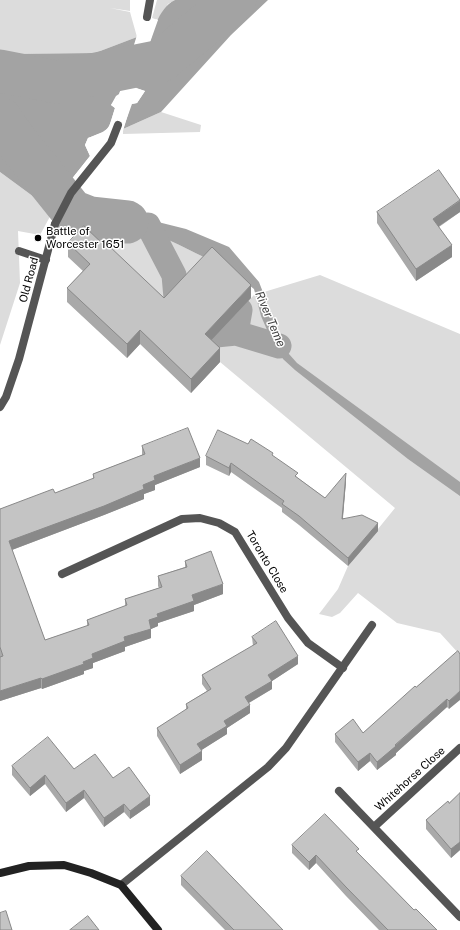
<!DOCTYPE html>
<html>
<head>
<meta charset="utf-8">
<style>
	body { margin:0 }
	canvas { display:block; background:#fff }
</style>
</head>
<body>
<canvas width="460" height="930"></canvas>
<script>
const g = document.querySelector('canvas').getContext('2d');
g.lineJoin = 'round';
function paint(path, color) { g.fillStyle = color; g.fill(path, 'evenodd'); }
function strokePath(path, color, width, dash) { g.strokeStyle = color; g.lineWidth = width; g.lineCap = dash ? 'butt' : 'round'; g.setLineDash(dash || []); g.stroke(path); }
function label(font, color, halo, rows, align = 'center') {
  g.font = font + ' "Public Sans",sans-serif'; g.lineWidth = 3; g.setLineDash([]); g.textBaseline = 'middle'; g.strokeStyle = halo; g.fillStyle = color; for (const [text, x, y, turn = 0] of rows) {
    g.save(); g.translate(x, y); g.rotate((+turn || 0) * Math.PI / 180); g.textAlign = isNaN(turn) ? turn : align; if (halo) g.strokeText(text, 0, 0); g.fillText(text, 0, 0); g.restore();
  }
}
paint(new Path2D(`
	M0,0H130V11L110,8L130,12L137,37L95,53L11,54L0,50Z
	M157,0H175L168,4L158,20L152,18Z
	M161,112L201,125L200,132L123,134V129Z
	M0,172L53,211L40,235L18,231L20,283L0,345Z
	M67,217C90,227 118,225 143,231C167,237 190,251 212,261L164,311L100,255L73,229L63,224Z
	M320,275L460,334V655L440,633L397,623L358,593L340,613L332,617L319,614L338,589L348,566L395,508L220,362L205,347L254,295Z`), '#dcdcdc');
paint(new Path2D(`
	M175,0H268L231,35L161,112L123,129L132,104L137,103L145,91L136,88L143,65L153,53L147,51C153,34 157,9 175,0Z
	M137,37L130,58L120,70L126,74L119,95L111,105L115,108C108,131 111,129 88,138L85,145L90,156L63,190L53,211L0,172V50L11,54L95,53Z
	M74,202L93,212L142,218L186,229L229,247L259,282L274,321L281,345L297,363L460,482V496L408,459L295,370L283,359L271,339L261,316L254,289L215,258L212,261C190,251 167,237 143,231C118,225 90,227 67,217Z`), '#a3a3a3');
paint(new Path2D(`
	M156,19L158,20L147,51L154,54L143,66L136,88L145,91L137,103L131,104L123,131L121,129L130,103L136,101L142,92L135,90L134,88L141,64L150,55L146,53L145,51Z
	M137,35L139,37L132,59L129,61L122,69L128,75L121,95L117,98L114,104L117,108L111,128L105,134L89,139L87,145L92,156L65,191L55,212L52,213L63,190L90,156L85,145L88,138L104,132L109,127L115,108L111,105L116,96L119,94L126,74L120,70L127,59L130,58Z`), '#fff');
strokePath(new Path2D(`
	M148,225L174,275L176,298
	M236,333L240,310
	M216,335L236,333L279,346`), '#a3a3a3', 25);
strokePath(new Path2D(`
	M0,71L56,82L161,61L235,0
	M0,118L16,141L72,211L90,218L127,222`), '#a3a3a3', 43);
strokePath(new Path2D(`
	M147,17L150,0
	M55,224L71,193L111,143L118,125
	M19,251L46,260`), '#555', 8);
strokePath(new Path2D(`
	M0,407L6,397L19,359L55,224
	M62,574L182,519L200,518L219,523L235,532L288,618L308,643L343,668
	M339,791L460,917
	M374,827L460,748
	M121,885L268,767L286,748L372,625`), '#555', 8);
strokePath(new Path2D(`
	M0,873L29,866L64,865L91,873L121,885L158,930`), '#222', 8);
paint(new Path2D(`
	M460,200V212L439,227L452,257L416,281L377,223V212Z
	M68,243L106,247L164,298H251L212,340L220,362L191,393L140,344L127,358L67,302V288L83,271L68,257Z
	M248,444L273,456L298,478L325,498L346,481L343,518L378,531L348,566L299,525L282,512V508L231,472L229,476L206,465V456Z
	M142,446L200,467L155,485V490L144,494V499L104,515L12,550L45,640L87,626V620L125,606V599L159,588L158,586V576L185,567V561L223,594L194,605V611L158,623V626L151,629V638L125,647V651L93,663V668L84,671V674L42,689L41,688L0,701V509L55,493L93,479V474L142,455Z
	M252,637L298,664L272,681V689L249,703L250,713L227,728V734L201,750L202,760L180,774L157,736V728L186,710V704L207,691L202,684V675L253,646Z
	M458,651L449,709L447,707L396,753V755L377,770L370,761L358,771L335,742V734L363,733Z
	M12,766L74,769L113,778L150,805L130,819L124,812L104,827L84,798L66,812L45,784L30,796L12,775Z
	M460,793V850L451,858L426,829V820L449,803Z
	M292,845L359,854L414,910L437,930H379L346,896L316,863L309,870L292,853Z
	M181,876L283,930H225L181,885Z`), '#a9a9a9');
paint(new Path2D(`
	M460,201V212L433,230V219Z
	M452,245V257L416,281V269Z
	M251,285V298L205,347V334Z
	M140,330V344L127,358V344Z
	M220,348V362L191,393V379Z
	M200,458V467L155,485V490L144,494V499L104,515L9,551V541L143,485L154,476Z
	M231,463V472L229,476V468Z
	M346,473V481L342,527V519Z
	M378,523V531L348,566V558Z
	M223,584V594L194,605V611L158,623V626L151,629V638L125,647V651L93,663V668L84,671V674L42,689V679L83,662L92,654L124,637L157,614L192,595Z
	M298,656V664L272,681V689L245,705V697L268,675Z
	M41,678V688L0,701V691Z
	M460,691V700L449,709V701Z
	M447,699V707L396,753V755L377,770V762Z
	M250,705V713L227,728V734L197,753V744L224,721Z
	M202,751V760L180,774V765Z
	M370,753V761L358,771V762Z
	M45,775V784L30,796V788Z
	M84,790V798L66,812V803Z
	M150,796V805L130,819V811Z
	M124,804V812L104,827V818Z
	M460,842V850L451,858V849Z
	M316,855V863L309,870V862Z`), '#898989');
const building = new Path2D(`
	M439,170L460,200L433,219L452,245L416,269L377,212Z
	M84,226L106,247L108,245L164,298L212,247L251,285L205,334L220,348L191,379L140,330L127,344L67,288L90,264L68,243Z
	M188,428L200,458L154,476L155,480L143,485L144,489L104,506L9,541L45,640L89,625L87,620L127,605L125,599L162,587L158,576L187,567L185,561L211,551L223,584L192,595L194,601L157,614L158,617L149,620L151,629L124,637L125,641L92,654L93,658L83,662L84,664L42,679L41,678L0,691V657L3,656L0,647V509L53,489L55,493L94,478L93,474L145,454L142,446Z
	M218,430L248,444L251,439L273,453L272,455L298,473L295,476L325,498L346,473L342,519L362,515L378,523L348,558L299,516L282,504L284,501L231,463L229,468L206,456Z
	M276,621L298,656L268,675L272,681L245,697L250,705L224,721L227,726L197,744L202,751L180,765L157,728L188,708L186,704L211,689L202,675L257,643L252,637Z
	M458,651L460,654V691L449,701L447,699L395,745L396,746L377,762L370,753L358,762L335,734L353,719L363,733L415,686L416,687Z
	M48,737L74,769L95,754L113,778L129,767L150,796L130,811L124,804L104,818L84,790L66,803L45,775L30,788L12,766Z
	M460,793V842L451,849L426,820L448,801L449,803Z
	M325,814L359,849L356,851L414,910L416,909L437,930H388L346,887L316,855L309,862L292,845Z
	M207,851L283,930H234L181,876Z
	M6,911L12,930H0V913Z
	M88,916L99,930H70Z`);
paint(building, '#c4c4c4');
strokePath(building, '#898989', 1);
for (const [x, y, r, color] of [
	[38,238,4,"#000"]
]) { const dot = new Path2D(); dot.arc(x, y, r, 0, 2 * Math.PI); g.fillStyle = color; g.fill(dot); strokePath(dot, '#fff', 1.5); }
label('11px', '#000', '#fff', [
	["Battle of",46,232],
	["Worcester 1651",46,245]
], 'left');
label('11px', '#000', '#fff', [
	["Old Road",29,280,-75],
	["Toronto Close",267,562,59],
	["Whitehorse Close",410,779,-42]
]);
label('italic 12px', '#444', '#fff', [
	["River Teme",270,319,67]
]);
</script>
</body>
</html>
